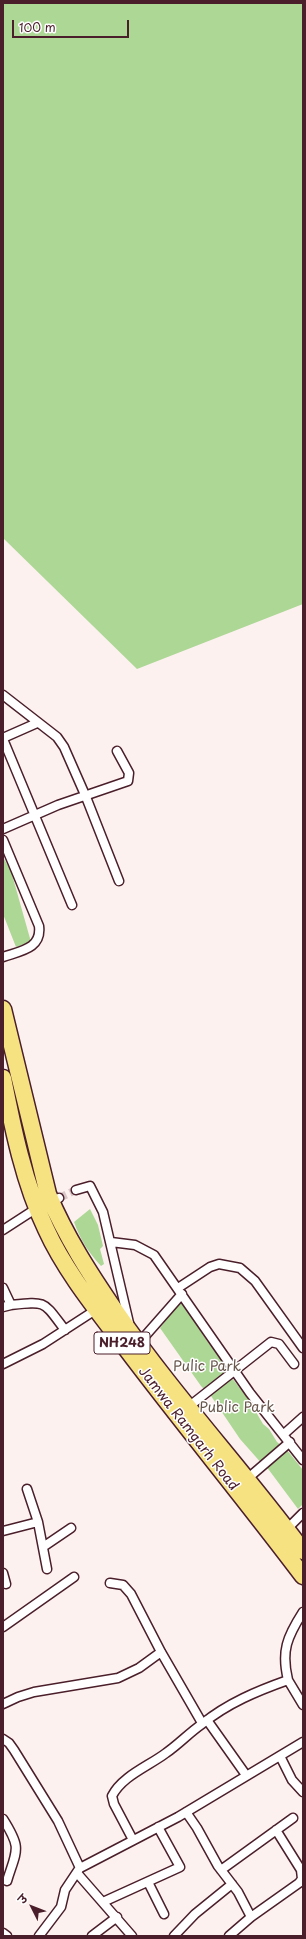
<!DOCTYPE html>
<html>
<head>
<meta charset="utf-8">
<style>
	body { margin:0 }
	#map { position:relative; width:306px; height:1939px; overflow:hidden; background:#fdf1ef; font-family:"Playpen Sans","Playpen Sans Deva",sans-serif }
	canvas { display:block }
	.frame { position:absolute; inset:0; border:4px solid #4a1f2b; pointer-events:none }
	.north { position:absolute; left:12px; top:1887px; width:40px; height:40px; -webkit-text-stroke:3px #fff; paint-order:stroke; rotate:312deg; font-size:11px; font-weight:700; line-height:16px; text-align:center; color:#4a1f2b }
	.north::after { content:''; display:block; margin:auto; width:14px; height:18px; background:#4a1f2b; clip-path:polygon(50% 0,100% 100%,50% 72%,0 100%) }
	.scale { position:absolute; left:12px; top:20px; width:117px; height:18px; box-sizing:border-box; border:2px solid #4a1f2b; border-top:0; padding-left:5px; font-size:12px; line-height:14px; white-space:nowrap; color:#4a1f2b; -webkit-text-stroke:3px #fff; paint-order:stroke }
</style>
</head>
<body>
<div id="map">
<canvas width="306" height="1939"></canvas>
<div class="frame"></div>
<div class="north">उ</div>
<div class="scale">100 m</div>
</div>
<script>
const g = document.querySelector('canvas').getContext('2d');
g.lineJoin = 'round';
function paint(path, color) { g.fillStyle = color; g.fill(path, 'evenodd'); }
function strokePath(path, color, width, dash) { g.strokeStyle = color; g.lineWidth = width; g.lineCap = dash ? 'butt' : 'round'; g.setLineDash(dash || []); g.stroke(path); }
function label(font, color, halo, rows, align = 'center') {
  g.font = font + ' "Playpen Sans",sans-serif'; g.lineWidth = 3; g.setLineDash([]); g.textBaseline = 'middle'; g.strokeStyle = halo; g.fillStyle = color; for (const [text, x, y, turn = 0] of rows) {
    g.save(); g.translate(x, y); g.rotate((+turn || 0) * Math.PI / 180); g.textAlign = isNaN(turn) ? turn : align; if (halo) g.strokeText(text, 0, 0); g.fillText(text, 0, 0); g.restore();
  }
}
paint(new Path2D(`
	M3,3H303V604L137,669L3,538Z
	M3,857L11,871L31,942L16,947L3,914Z
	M90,1209L98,1225L103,1246L100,1249L104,1264L101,1266C88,1252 80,1239 74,1222Z
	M181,1300L207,1341L227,1366L224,1374L205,1390L201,1386L160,1328Z
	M232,1378L249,1400L263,1424L269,1429L277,1442L287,1450L303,1470V1504L298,1509L266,1466L263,1465L240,1439L209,1393Z`), '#acd795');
strokePath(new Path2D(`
	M59,1198L76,1190`), '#d9c7c8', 8, [8, 4]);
const street = new Path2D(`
	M3,695L57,737L64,747L86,797L119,881
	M3,738L37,723
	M3,739L72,905
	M3,829L58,805L128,781L129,773L117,751
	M3,840L39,926C42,949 20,951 3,957
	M76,1190L90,1186L103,1212L129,1323
	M3,1230L37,1208L59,1198
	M111,1242L135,1245L154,1255L250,1393L303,1460
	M3,1288L11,1305L3,1307
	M178,1288L210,1267L219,1264L240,1268L255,1281L303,1348
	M11,1305C47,1301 43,1301 65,1330
	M138,1344L182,1294
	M3,1364L43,1344L97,1309
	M187,1408L271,1342L279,1344L294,1364
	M284,1434L303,1417
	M247,1479L290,1442
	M27,1489L38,1522L47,1569
	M287,1529L303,1513
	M3,1531L38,1522
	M43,1547L71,1528
	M3,1573L6,1584
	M110,1583L123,1585L131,1594L161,1652L202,1723
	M3,1627L74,1577
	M288,1680C281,1651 287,1637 303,1612
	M3,1704L18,1697L34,1692L118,1678L139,1668L161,1652
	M207,1720L246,1775
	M3,1739L9,1743L14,1750L58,1821L80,1868L178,1817L303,1742
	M280,1756L292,1780L303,1792
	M186,1812L197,1828L218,1866L238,1892L251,1917L299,1883L302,1879L301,1870L276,1830
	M3,1819C22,1849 17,1849 7,1881
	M133,1840L114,1804L112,1796C122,1776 149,1766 166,1753C179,1744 189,1733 202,1724C228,1703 257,1691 288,1680L303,1705
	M221,1870L293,1818
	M77,1873L132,1936
	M148,1882L164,1914
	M103,1902L180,1867L158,1827
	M3,1933L7,1936
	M39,1936L61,1907L65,1890L79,1869
	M92,1936L117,1917
	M174,1936L195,1914L232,1884
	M229,1936L251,1917`);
const highway = new Path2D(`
	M3,1009L48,1194C66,1237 90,1274 116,1312C174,1396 243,1470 303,1551
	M3,1078C13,1129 24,1183 46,1229C65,1271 97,1310 125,1347C183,1424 245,1499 303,1576`);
strokePath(street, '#4a1f2b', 11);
strokePath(highway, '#4a1f2b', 19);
strokePath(street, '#fff', 8);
strokePath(highway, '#f7e281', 16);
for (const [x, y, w] of [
	[122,1343,56]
]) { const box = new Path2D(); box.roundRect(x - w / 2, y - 11, w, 22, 3); g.fillStyle = '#fff'; g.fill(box); strokePath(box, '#4a1f2b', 1); }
label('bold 13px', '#4a1f2b', null, [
	["NH248",122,1343]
]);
label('14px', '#67564b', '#fff', [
	["Pulic Park",207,1367],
	["Public Park",237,1408]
]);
label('14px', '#4a1f2b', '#fff', [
	["Jamwa Ramgarh Road",188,1429,52]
]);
</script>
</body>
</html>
